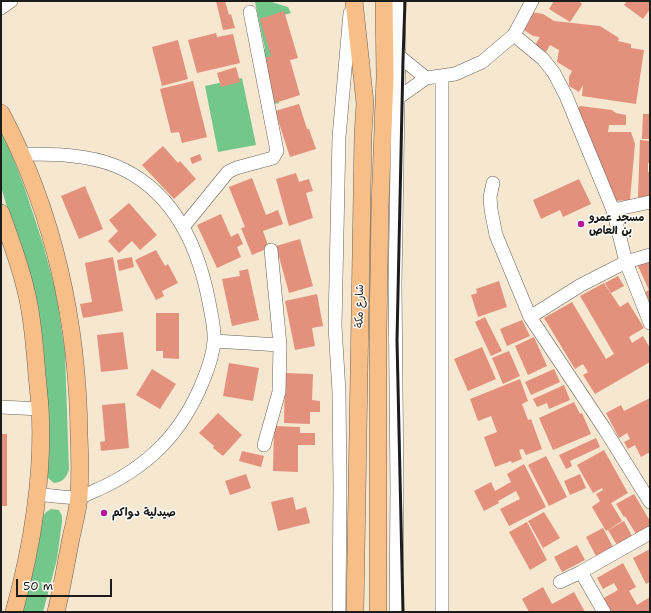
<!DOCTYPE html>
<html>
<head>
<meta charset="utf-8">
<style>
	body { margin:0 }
	#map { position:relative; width:651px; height:613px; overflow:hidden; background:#f5e7d0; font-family:"Shantell Sans",sans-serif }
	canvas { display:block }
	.frame { position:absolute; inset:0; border:2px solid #1c1c1c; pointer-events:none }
	.scale { position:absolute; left:16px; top:579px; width:96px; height:18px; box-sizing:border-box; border:2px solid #1c1c1c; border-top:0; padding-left:5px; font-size:12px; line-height:14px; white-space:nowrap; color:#1c1c1c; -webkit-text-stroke:3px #fdfcf7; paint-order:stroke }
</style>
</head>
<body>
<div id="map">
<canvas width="651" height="613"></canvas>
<div class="frame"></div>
<div class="scale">50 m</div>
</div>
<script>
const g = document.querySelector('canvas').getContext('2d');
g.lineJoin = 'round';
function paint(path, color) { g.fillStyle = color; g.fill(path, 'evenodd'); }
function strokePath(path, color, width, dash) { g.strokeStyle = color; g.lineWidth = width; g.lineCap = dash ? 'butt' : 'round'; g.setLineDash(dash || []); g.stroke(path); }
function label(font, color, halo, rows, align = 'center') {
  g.font = font + ' "Shantell Sans","Playpen Sans Arabic",sans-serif'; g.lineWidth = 3; g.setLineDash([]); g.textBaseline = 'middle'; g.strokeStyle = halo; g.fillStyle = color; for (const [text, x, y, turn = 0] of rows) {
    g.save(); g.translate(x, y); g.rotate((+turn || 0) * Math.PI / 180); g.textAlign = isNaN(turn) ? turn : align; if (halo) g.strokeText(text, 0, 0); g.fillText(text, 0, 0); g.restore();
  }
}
paint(new Path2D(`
	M253,1H268L288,7L291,13L270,19L278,59L271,61L279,103L271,105L260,50L265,49L255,2Z
	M242,78L256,145L218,152L205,86Z
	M1,127L24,186L43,244L56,293L65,353L69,470C66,478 63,482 54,483L48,478L46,468L34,297L1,187Z
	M51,509L59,510L62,516V522L57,559L43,612H22L42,519L45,513Z`), '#73c78b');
paint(new Path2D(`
	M216,1H225L229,15L231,14L235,28L223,30Z
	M554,1H579L582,4L570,22L549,9Z
	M627,1H650V9L643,19L624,5Z
	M284,11L298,58L290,60L300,95L275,103L262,59L271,56L260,19Z
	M531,12L543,14L554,21L600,26L619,38L618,41L631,44V48L644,50L636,104L582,96L583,85L579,92L569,86V77L572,71L557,62L559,50L550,45L546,52L535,45L540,37L533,36L524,30L530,20Z
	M216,33L217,37L233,34L240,63L197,73L188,40Z
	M178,40L188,79L162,86L152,47Z
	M236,67L240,82L221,87L217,73Z
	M193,81L207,137L182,143L179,132L171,133L160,89Z
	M299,104L307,129H309L316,149L290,157L275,111Z
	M580,106L612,110L616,113L626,115V125H609L608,132H631L635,144L630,200L612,201L578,108Z
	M643,114H650V139H642Z
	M640,140L650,141V163H648V172H650V198L638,197Z
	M163,146L178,163L180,161L196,179L174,199L142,165Z
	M200,154L202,160L192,164L190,158Z
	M296,173L299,182L309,179L313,191L306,193L313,218L289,226L276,179Z
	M252,178L266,215L278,210L283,224L263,231L269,248L252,255L241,228L245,227L229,187Z
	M579,179L591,204L563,217L560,210L541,219L533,200Z
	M85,186L103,229L79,239L61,196Z
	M129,203L157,235L140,250L132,241L119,253L108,241L118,231L109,220Z
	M221,214L231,237L238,233L243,244L237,247L241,257L217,268L197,225Z
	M300,239L313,286L289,293L276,246Z
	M156,250L165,266L168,264L178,283L162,291L164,296L156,300L135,260Z
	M113,257L123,311L83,318L80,304L92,302L85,263Z
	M132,257L134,267L119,271L117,260Z
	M650,261V303L645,292L649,290L638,266Z
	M248,269L259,320L232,326L222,279L240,276L239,271Z
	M618,276L624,286L611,293L605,283Z
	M499,281L507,307L478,317L471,295L477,293L476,289Z
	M604,283L620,307L628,302L644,328L629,337L632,343L643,336L650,348V362L595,394L583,375L588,372L583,364L575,369L544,318L572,302L606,359L614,354L580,296Z
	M317,294L323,326L312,328L315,346L295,350L285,301Z
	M156,313H179V359L163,358V351H156Z
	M485,317L502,351L491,356L475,322Z
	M522,320L530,336L507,346L500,329Z
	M123,332L128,369L101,372L97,335Z
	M534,337L547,366L528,375L515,346Z
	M482,347L496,379L468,391L454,359Z
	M509,351L520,376L503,384L492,358Z
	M229,363L259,368L253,401L223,396Z
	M152,369L176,384L160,409L136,395Z
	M554,369L560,382L531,395L525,382Z
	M285,373L313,374L312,400L320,401V412H310V424L284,423Z
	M520,379L528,401L522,404L528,420L531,419L542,449L526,455L523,449L519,450L522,459L512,463L511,461L495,467L484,437L497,432L491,416L478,421L470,399Z
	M564,385L570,400L549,409L547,403L537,407L533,399Z
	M650,398V452L641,457L635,445L628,449L624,442L630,439L627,433L619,438L606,413L621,405L624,411Z
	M574,402L580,414L582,413L591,434L553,450L539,418Z
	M125,403L129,448L101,451L100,442L105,441L102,405Z
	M218,413L242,435L223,456L213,448L214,446L199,433Z
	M274,426L300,427V433H315V445H298V472L273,471Z
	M1,434H7V506H1Z
	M596,438L600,447L570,461L572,466L566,469L559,455Z
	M604,450L628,493L611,503L622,521L606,531L592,507L600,501L596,494L603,490L602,488L593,493L577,465Z
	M242,451L264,456L261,467L239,461Z
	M546,456L567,497L549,506L528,465Z
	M524,464L546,507L509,526L500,509L520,499L516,491L498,501L499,503L484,511L474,491L491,482L495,491L511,482L507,474Z
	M246,474L251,488L230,495L225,481Z
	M580,474L586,488L570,495L564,481Z
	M634,494L650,521V526L636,534L625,516L624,517L616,504Z
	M293,497L296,510L306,507L310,523L278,531L271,502Z
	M544,512L560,538L543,548L528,521Z
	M624,521L632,536L617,545L608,530Z
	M527,522L547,560L530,570L509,532Z
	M603,528L613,547L596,556L586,537Z
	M577,545L585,560L562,572L554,557Z
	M650,549V582L646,584L633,558Z
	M623,563L636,587L629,591L637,605L650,597V612H610L602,599L618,590L614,583L603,589L597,578Z
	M543,587L552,604L574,592L585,612H529L522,599Z`), '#e3917c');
const minor = new Path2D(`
	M1,8L11,1
	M514,35L532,1
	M399,56L426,78
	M442,77V612
	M398,98L426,78L455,74L482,62L514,35L543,59L554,73L566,96L613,210L626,262L650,323
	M21,154C52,154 86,154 116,166C173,190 198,245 209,302C211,314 215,328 214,341C213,354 208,369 203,381C182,433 149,466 99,489C93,491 86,496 79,497C71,499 47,495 37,494
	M493,183L490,197L491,210L496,235L530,317L604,428L650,502
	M613,210L650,202
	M184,226L228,172L236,168L273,158L277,151L250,12
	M530,317L581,285L626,262L650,255
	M214,341L280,345
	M1,407L40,409
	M264,445L279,392L280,345L271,250
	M560,582L581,572
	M339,612L340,488L339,392L335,326L339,137L350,13
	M396,612L397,488L395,284L399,44L397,1
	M604,612L581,572L650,533`);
const major = new Path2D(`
	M354,1L365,103L363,135L355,612
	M1,113C54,212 78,324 79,436C80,456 80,476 79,496C78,510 74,524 71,538C66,563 62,588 56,612
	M1,213C10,239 20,264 26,291C32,314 34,339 36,363C37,378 39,393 40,408C44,474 32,548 14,612
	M378,612V330L380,206L385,77L384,1`);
strokePath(minor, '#68635b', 14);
strokePath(major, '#68635b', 18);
strokePath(minor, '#fff', 13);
strokePath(major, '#f7be88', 17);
strokePath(new Path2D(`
	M403,612L397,340L403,60L405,1`), '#1c1c1c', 3);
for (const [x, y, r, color] of [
	[581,224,4,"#b5179e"],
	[104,513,4,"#b5179e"]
]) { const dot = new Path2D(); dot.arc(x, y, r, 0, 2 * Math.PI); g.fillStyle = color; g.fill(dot); strokePath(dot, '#fdfcf7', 1.5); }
label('bold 11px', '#1c1c1c', '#fdfcf7', [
	["مسجد عمرو",589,218],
	["بن العاص",589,231],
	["صيدلية دواكم",112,513]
], 'left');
label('11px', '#1c1c1c', '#fdfcf7', [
	["شارع مكة",360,306,-89]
]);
</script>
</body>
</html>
